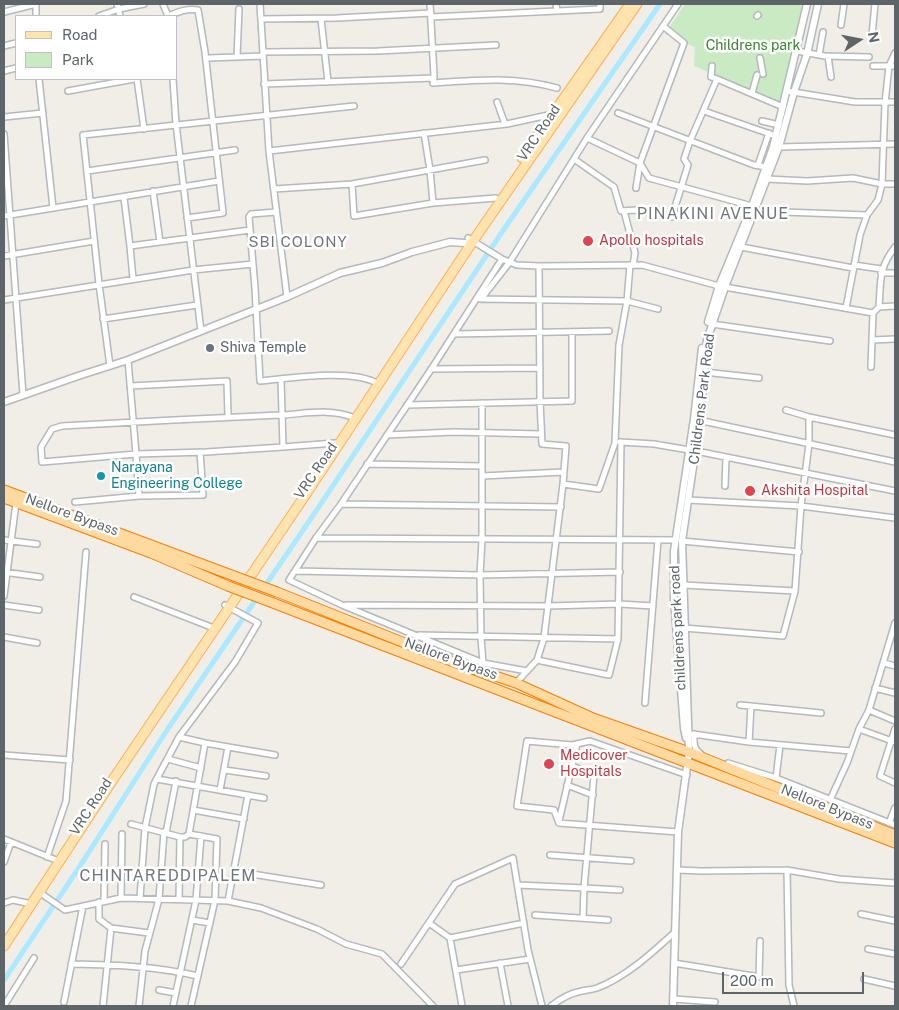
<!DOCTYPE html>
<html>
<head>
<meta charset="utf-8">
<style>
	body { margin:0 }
	#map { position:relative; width:899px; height:1010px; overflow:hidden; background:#f1ede7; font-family:"Public Sans",sans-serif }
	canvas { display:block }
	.frame { position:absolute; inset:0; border:5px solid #5e6568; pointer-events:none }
	.legend { position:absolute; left:15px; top:15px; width:162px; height:65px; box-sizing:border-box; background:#fff; border:1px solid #bfc1c3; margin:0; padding:6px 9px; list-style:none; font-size:15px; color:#5e6568 }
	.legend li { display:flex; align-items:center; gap:10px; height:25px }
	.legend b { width:25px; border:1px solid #bfc1c3 }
	.north { position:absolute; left:834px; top:15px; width:50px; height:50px; -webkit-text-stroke:4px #fff; paint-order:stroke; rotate:79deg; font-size:14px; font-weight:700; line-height:20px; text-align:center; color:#5e6568 }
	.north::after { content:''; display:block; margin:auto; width:18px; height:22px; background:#5e6568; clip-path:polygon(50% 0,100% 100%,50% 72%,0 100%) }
	.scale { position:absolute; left:722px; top:972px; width:142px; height:22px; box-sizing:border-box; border:2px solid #5e6568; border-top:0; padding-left:6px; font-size:15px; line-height:18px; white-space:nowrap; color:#5e6568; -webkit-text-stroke:4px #fff; paint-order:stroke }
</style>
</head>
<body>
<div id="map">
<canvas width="899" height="1010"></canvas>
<div class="frame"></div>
<ul class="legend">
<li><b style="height:6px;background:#ffe4af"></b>Road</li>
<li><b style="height:14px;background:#c9eac2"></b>Park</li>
</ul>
<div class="north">N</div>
<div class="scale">200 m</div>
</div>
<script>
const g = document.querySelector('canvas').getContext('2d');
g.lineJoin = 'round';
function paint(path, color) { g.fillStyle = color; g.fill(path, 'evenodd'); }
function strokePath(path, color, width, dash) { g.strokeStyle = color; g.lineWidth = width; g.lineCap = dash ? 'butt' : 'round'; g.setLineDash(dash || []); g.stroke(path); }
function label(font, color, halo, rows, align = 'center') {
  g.font = font + ' "Public Sans",sans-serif'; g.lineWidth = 5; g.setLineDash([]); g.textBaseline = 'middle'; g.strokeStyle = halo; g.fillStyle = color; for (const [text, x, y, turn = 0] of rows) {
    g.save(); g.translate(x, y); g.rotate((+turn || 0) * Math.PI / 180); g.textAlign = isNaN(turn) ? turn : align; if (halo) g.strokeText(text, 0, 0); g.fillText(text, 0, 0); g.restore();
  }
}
paint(new Path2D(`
	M685,4H804L783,104L694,66L695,47L665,34Z`), '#c9eac2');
strokePath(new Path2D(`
	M4,980L80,866L167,730L314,514L502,232L660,4`), '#aae9ff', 5);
const minor = new Path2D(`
	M36,4V16
	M117,4L120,16
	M163,4L168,16C178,12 187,8 198,10L205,52L223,213L187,218
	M260,4L269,151L287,297
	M430,4L434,76L433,83C476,80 514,76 557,88
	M557,11L600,9V4
	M4,12L36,4
	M99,16L119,9L144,4
	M757,16L758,15
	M431,17L557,11L556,4
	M261,19L337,18L431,13
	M321,19L328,82
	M841,25L844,4
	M663,26L684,43L640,163L649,178L752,206
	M872,35L875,4
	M4,46L16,43
	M797,51L825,56L869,57
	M263,52L378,51L496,45
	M819,55L823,32
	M828,56L831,77
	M237,57L239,9
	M209,58L263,56
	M760,58L763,74
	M712,66L711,77L717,79
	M873,66H895
	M4,71L16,68
	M39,79L53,208
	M137,79L144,129
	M173,79L176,124L201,331
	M264,84L434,78
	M68,91L134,79
	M787,91L855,102H895
	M752,93L757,75
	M497,102L505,124
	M704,111L776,136
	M618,113L754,165L766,167
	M4,117L43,113
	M762,121L779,125
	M424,133L430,170L433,203L496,198
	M4,134L23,395
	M587,138L640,163L636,188
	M779,147L895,144
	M269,151L507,124L553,114
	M574,159L614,187L621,211L636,210L672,217L688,165L684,159L690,141L717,79L783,107
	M758,165L769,133
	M87,171L235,150
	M767,179L807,181L853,178L882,184H895
	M352,184L354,216L433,203
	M274,189L352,184L485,160
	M153,191L160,242
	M124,198L130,246
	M624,211L635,253L633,265
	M755,211L867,215
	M276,212L251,214L249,217L255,288L260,381C291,378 352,368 379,384
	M4,216L219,181
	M468,238L502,259L517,265L539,266L642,265L719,286L873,313
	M741,247L853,268
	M4,256L94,241
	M502,259L430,371L341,504L316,538L289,580L342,605L483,663L527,671
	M854,265L881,269
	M881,273H895
	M133,279L130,246L250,230
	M480,299L627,301L658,309
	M481,299L509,263L587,138L678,4
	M4,300L193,270L253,264
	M879,307C881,281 878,269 895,247
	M846,308L860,235L867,215L878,200L882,184L885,103L889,66L895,53
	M103,319L197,305
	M712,324L830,341
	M454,334L609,331
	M872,340L895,339
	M128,360L136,454L206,452L283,447
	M110,366L99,284L83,135L354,106
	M871,367L873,313L879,307L895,306
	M431,369L540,368
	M704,372L759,378
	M281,379L283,447L335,443
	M130,386L227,381L228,416
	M482,403V540L480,575L481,638L483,663
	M407,405L572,401V332
	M786,410L809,417L895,435
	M698,420L895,462
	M387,435L454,432L541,434
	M620,442L654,444L689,450
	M696,451L895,491
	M200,452L203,495L139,496L136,454L42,462L41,447L52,429L62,426C135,422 207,418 280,415C304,414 330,408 352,417
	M367,464L482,466
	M482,476L564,472
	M563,484L599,489L615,443L619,345L627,301L630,265
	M725,486L726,458
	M688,500L801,506L895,518
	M75,502L139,496
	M341,504L561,507
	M316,538L676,540
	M4,540L37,544
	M682,541L799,552
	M296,571L480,575L620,572
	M4,572L40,577
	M683,585L795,591L801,506L809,444V417
	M4,596L16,503
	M134,597L211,627
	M4,605L39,610
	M346,605L548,606L620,604L653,606
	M684,628L783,636L795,591
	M419,635L618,639
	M4,637L37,643
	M537,660L609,675L618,639L621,442
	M884,663L895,666
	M516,683L537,660L544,638L563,484L566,446L542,444L540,401L539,266
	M875,688L895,693
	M645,703L658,540
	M740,705L821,713
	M869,710L895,721
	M859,729L895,742
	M895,729L880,776L895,783
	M693,734L749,742L851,751
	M694,734C694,742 693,749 701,754
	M179,737L205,743L275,755
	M749,742L751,706
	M4,755L70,760
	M168,759L201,768
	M728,763L776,778L895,825
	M225,770L266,776
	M776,778L780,745
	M157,779L264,798
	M567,785L593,795
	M220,790L228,747
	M830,800L847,763L859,729L869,710L895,623
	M193,810L244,819
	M559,821L577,744
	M889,823L895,808
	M131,824L180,837H185L189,834
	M678,832L559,823L554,810L517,806L527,741L572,745L590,741L687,775
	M166,833L176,781
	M4,839L56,860
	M550,855L631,861
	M47,857L66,801L86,552
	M4,862L11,842
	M677,870L702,871L787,870L839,879L895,883
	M787,870L789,985L794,1006
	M233,871L321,885
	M518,885L584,888L594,775L572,766
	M39,892L65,910L121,898L228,901L261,908L317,929L346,944L382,954L433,1006
	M121,898L122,834
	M140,898L145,828L154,784L179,737L235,662L258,623L225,605
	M179,899L180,837
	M104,901L105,844
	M228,901L248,795
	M99,902V919L111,928L103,1006
	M4,903L13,900L27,903
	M861,914L895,921
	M535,915L608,920
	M583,918L584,888L620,890
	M192,920L210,923
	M429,923L450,938
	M111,928L149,933
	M868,949L895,954
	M500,963L508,1006
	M674,963L759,977L760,941
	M71,964C113,965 157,966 198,976
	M401,964L455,884L513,858L528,950L542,1006
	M456,970L530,959
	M864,979L895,986
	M159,990L176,993
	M674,999L715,1002
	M64,1002L83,906
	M4,1006L34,958
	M139,1006L145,951L159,899L164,832
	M173,1006L196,900L201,836
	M191,1006L215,900L217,839L189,834L205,743
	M462,1006L450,938L524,923
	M551,1006C559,1000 568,994 578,992C584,990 591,990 597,988C626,977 652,953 675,932`);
const tertiary = new Path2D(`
	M708,322L719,286L752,206L773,147L807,4
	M4,402L78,376L128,360L287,297L340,273L382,263L412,252L450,242L465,243
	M686,738L684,728L674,598V551L694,419L702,348
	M673,1006L678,832L689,752L682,541L700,420L707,340L725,287L779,147L794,92L807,54L818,4`);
const primary = new Path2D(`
	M522,158L630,4
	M4,946L114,778L306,494L473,241L637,4`);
const trunk = new Path2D(`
	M4,490L234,576
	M4,498L151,553L228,586
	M277,592L445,659L516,683L593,718L689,752L895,835
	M273,603L895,843`);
strokePath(minor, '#b4b9bc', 8);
strokePath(tertiary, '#b4b9bc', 9);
strokePath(primary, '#fcb056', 11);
strokePath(trunk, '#f97e00', 11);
strokePath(minor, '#fff', 5);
strokePath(tertiary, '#fff', 6);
strokePath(primary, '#ffe4af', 9);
strokePath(trunk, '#ffdaa0', 9);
const trunkBridge = new Path2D(`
	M234,576L277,592
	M228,586L273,603`);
strokePath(trunkBridge, '#f97e00', 11, []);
strokePath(trunkBridge, '#ffdaa0', 9);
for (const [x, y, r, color] of [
	[588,241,6,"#e0444e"],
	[210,348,5,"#6b7280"],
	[101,476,5,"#0f9aa8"],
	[750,491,6,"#e0444e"],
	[549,764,6,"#e0444e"]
]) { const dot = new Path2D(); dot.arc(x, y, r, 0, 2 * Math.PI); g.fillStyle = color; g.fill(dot); strokePath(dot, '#fff', 2); }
label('14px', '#3a862f', '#fff', [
	["Childrens park",753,46]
]);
label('14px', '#5e6568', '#fff', [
	["VRC Road",539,133,-56],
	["Childrens Park Road",702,399,-83],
	["VRC Road",316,471,-56],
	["Nellore Bypass",72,515,20],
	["childrens park road",678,628,-93],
	["Nellore Bypass",451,659,20],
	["VRC Road",91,807,-57],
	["Nellore Bypass",827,807,22]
]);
label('14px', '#be3a42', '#fff', [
	["Apollo hospitals",599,241],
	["Akshita Hospital",761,491],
	["Medicover",560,756],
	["Hospitals",560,772]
], 'left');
label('14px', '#5b616d', '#fff', [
	["Shiva Temple",220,348]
], 'left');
label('14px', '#0d838f', '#fff', [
	["Narayana",111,468],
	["Engineering College",111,484]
], 'left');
g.letterSpacing = '1px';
label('15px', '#6f777a', '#fff', [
	["SBI COLONY",298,242]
]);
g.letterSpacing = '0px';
g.letterSpacing = '1px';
label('16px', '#6f777a', '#fff', [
	["PINAKINI AVENUE",713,214],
	["CHINTAREDDIPALEM",168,876]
]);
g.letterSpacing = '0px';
</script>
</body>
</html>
